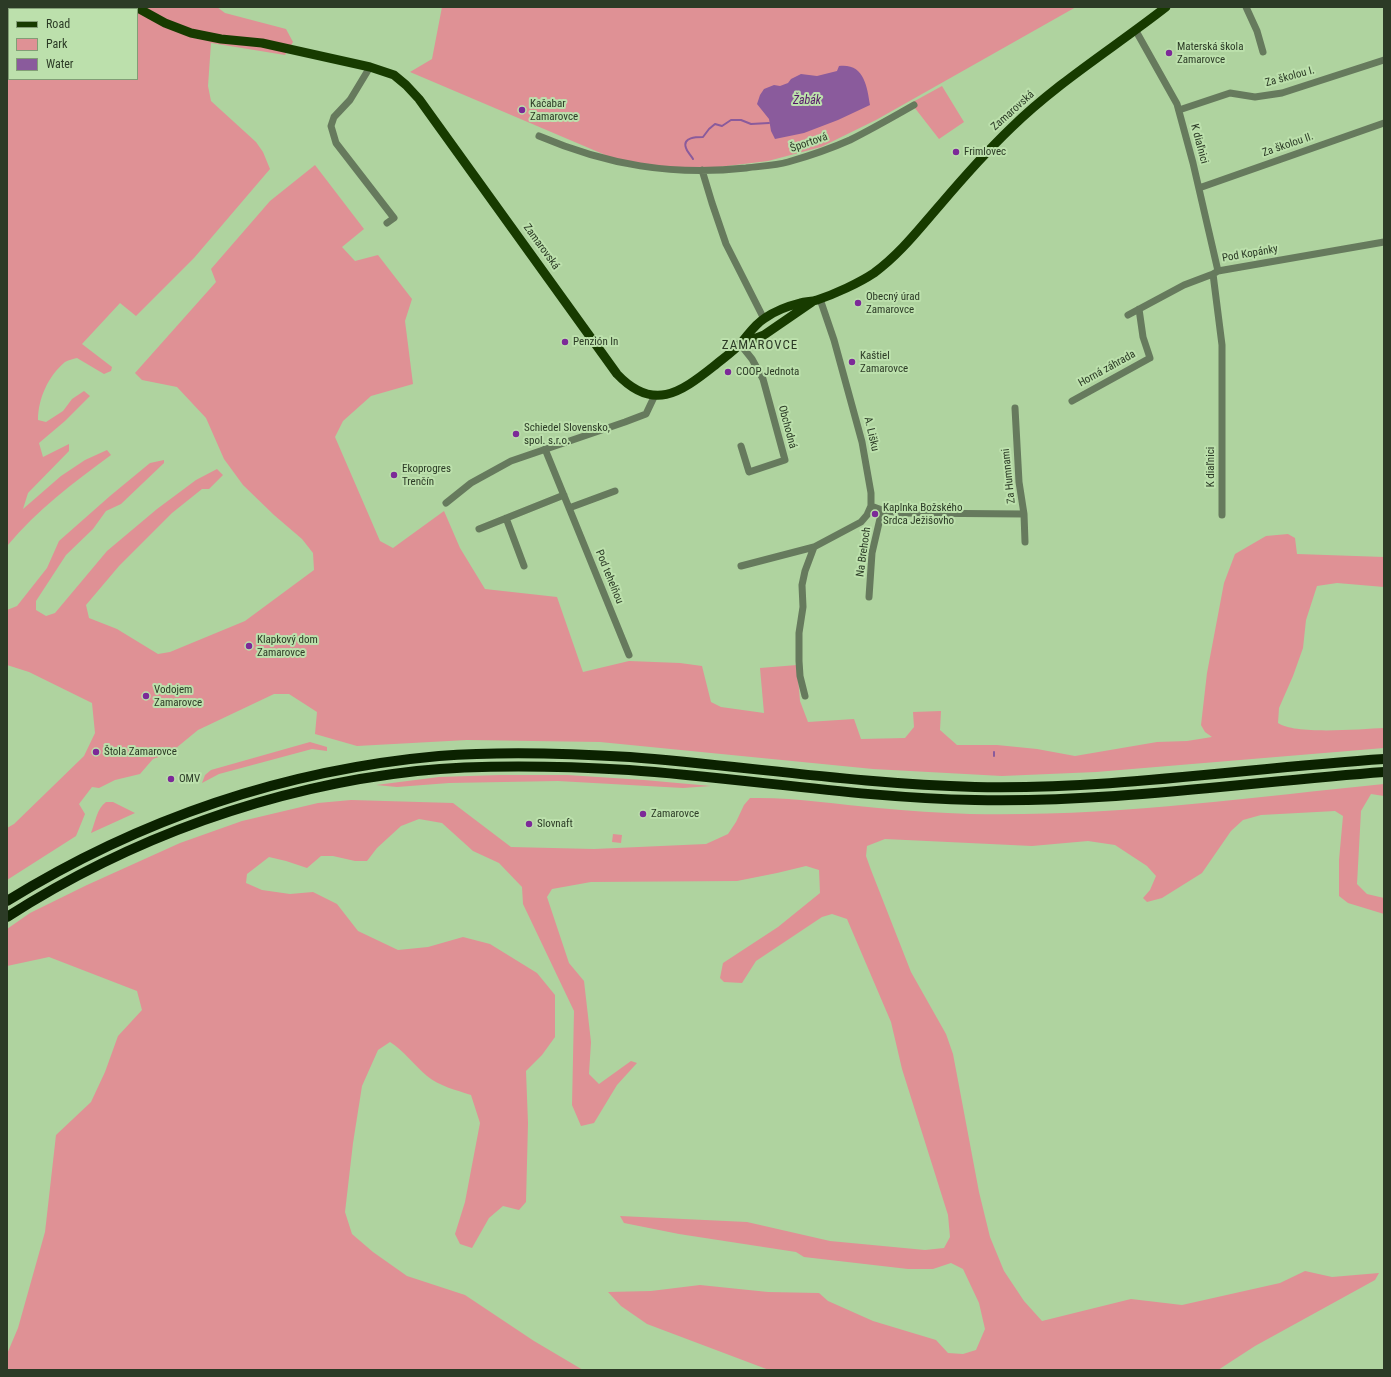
<!DOCTYPE html>
<html>
<head>
<meta charset="utf-8">
<style>
	body { margin:0 }
	#map { position:relative; width:1391px; height:1377px; overflow:hidden; background:#afd39f; font-family:"Roboto Condensed",sans-serif }
	canvas { display:block }
	.frame { position:absolute; inset:0; border:8px solid #2c3b26; pointer-events:none }
	.legend { position:absolute; left:8px; top:8px; width:130px; height:72px; box-sizing:border-box; background:#bce0ac; border:1px solid #829e76; margin:0; padding:5px 7px; list-style:none; font-size:12px; color:#2c3b26 }
	.legend li { display:flex; align-items:center; gap:8px; height:20px }
	.legend b { width:20px; border:1px solid #829e76 }
</style>
</head>
<body>
<div id="map">
<canvas width="1391" height="1377"></canvas>
<div class="frame"></div>
<ul class="legend">
<li><b style="height:5px;background:#173b00"></b>Road</li>
<li><b style="height:11px;background:#df9195"></b>Park</li>
<li><b style="height:11px;background:#8a5b9c"></b>Water</li>
</ul>
</div>
<script>
const g = document.querySelector('canvas').getContext('2d');
g.lineJoin = 'round';
function paint(path, color) { g.fillStyle = color; g.fill(path, 'evenodd'); }
function strokePath(path, color, width, dash) { g.strokeStyle = color; g.lineWidth = width; g.lineCap = dash ? 'butt' : 'round'; g.setLineDash(dash || []); g.stroke(path); }
function label(font, color, halo, rows, align = 'center') {
  g.font = font + ' "Roboto Condensed",sans-serif'; g.lineWidth = 4; g.setLineDash([]); g.textBaseline = 'middle'; g.strokeStyle = halo; g.fillStyle = color; for (const [text, x, y, turn = 0] of rows) {
    g.save(); g.translate(x, y); g.rotate((+turn || 0) * Math.PI / 180); g.textAlign = isNaN(turn) ? turn : align; if (halo) g.strokeText(text, 0, 0); g.fillText(text, 0, 0); g.restore();
  }
}
paint(new Path2D(`
	M7,7H217L225,13L286,29L293,42L285,55L211,43L208,86L211,101L256,142L263,152L270,169L194,258L136,316L120,303L82,344L112,367L111,371L104,374L77,358C73,359 68,360 65,362C48,376 38,399 38,420L46,422L63,411L72,399L84,391L90,396L65,421L39,443L43,457L69,444V451L28,493L23,509L61,476L85,460L107,450L111,455C73,483 37,510 7,546ZM9,9H137V79H9Z
	M442,7H1076L876,120L821,147L768,161L719,167L682,170L617,160L410,72L432,59Z
	M942,86L964,122L939,139L911,103Z
	M315,165L364,229L342,247L355,261L378,255L412,299L405,321L413,384L371,396L343,421L335,437L380,541L393,548L444,511L460,548L485,589L557,597L583,672L629,661L680,663L702,666L711,702L721,707L764,713L760,668L797,665L800,701L808,722L854,719L861,739L905,738L914,727L913,712L941,711L940,730L957,745H997L1037,749L1075,756L1157,742L1187,741L1212,737L1205,732L1201,725L1207,673L1224,583L1235,554L1266,536L1288,534L1295,538L1297,554L1384,557V587L1337,583L1317,586L1306,620L1303,648L1293,676L1279,708L1278,723C1295,735 1360,729 1384,728V748L1096,772L1002,776L873,769L600,742L467,740L357,746L315,734L317,712L289,694H274L198,730L170,753L153,759L140,774L115,780L99,788L92,787L79,804L85,814L76,836L7,880V828L14,824L84,756L95,733L92,703L29,672L7,665V610L17,606L47,568L59,541L110,496L150,463L164,460V463L121,504L106,511L93,529L66,555L36,601V610L46,616L55,613L107,551L157,509L196,480L217,469L223,475L209,489H202L172,513L119,566L86,605L89,618L117,629L158,654L170,652L245,621L314,570L313,553L302,539L274,515L243,485L224,459L206,418L177,387L142,380L135,373L216,282L211,269L270,201Z
	M310,742L327,747V751L312,749L219,774L202,783L205,775L211,770Z
	M500,775H567L644,780L711,786L683,788L558,781L449,783L397,787L376,785L439,777Z
	M1384,784V796L1371,794L1361,811L1357,884L1367,894L1384,898V914L1348,903L1339,896V860L1343,816L1335,811L1261,815L1243,820L1231,831L1202,873L1162,898L1147,902L1143,898L1150,890L1156,876L1147,866L1115,845L1088,841L1032,846L885,839L867,846L866,856L871,870L911,972L946,1034L953,1054L979,1192L990,1237L1004,1271L1024,1301L1042,1321L1131,1299L1182,1305L1280,1283L1305,1271L1332,1277L1379,1273L1375,1280L1255,1346L1218,1370H769L647,1324L621,1306L608,1292L651,1291L700,1285L768,1292L819,1293L828,1301L873,1321L936,1340L948,1353L963,1354L976,1350L985,1329L979,1303L963,1269L951,1263L933,1269H908L804,1257L796,1252L679,1234L624,1223L620,1216L747,1222L830,1241L925,1250L944,1248L950,1237L948,1215L902,1069L891,1022L847,919L832,914L822,917L756,961L742,983L724,982L720,978L723,963L778,927L820,893L819,870L806,866L777,873L737,881L591,882L552,889L547,897L569,963L584,981L591,1042L589,1074L599,1084L631,1061L637,1063L617,1085L594,1123L581,1126L572,1105L574,1011L523,904L522,887L499,863L473,851L442,823L419,819L401,826L377,848L367,861H355L333,856H321L307,868L286,861L269,857L247,874L246,883L262,890L290,894L313,892L337,904L358,931L398,950L428,947L463,937L490,944L537,973L555,995V1037L542,1055L526,1071L528,1123L526,1202L519,1210L503,1206L489,1218L472,1248L460,1244L455,1234L465,1202L480,1123L471,1095C456,1090 439,1086 427,1076C414,1065 404,1051 390,1042L378,1050L362,1086L353,1143L345,1212L352,1234L373,1252L407,1276L465,1295L534,1341L583,1370H7V1354L18,1328L45,1232L56,1135L91,1102L105,1072L118,1036L142,1010L137,991L49,957L7,966V929L30,913L87,885L180,843L242,821L318,803L351,800L453,803L511,847L594,849L706,844L728,834L736,822L744,805L750,798C793,797 835,804 878,808C908,811 940,813 970,814C1109,817 1246,798 1384,784Z
	M106,802H113L135,813L91,833C95,823 97,808 106,802Z
	M613,834L622,835L621,843L612,842Z`), '#df9195');
paint(new Path2D(`
	M839,66C864,63 867,86 870,105L838,120L804,133L775,139L771,131L769,119L757,104L760,95L764,89L774,85L780,86L788,83L791,79L801,74L817,76L837,71Z`), '#8a5b9c');
strokePath(new Path2D(`
	M693,159C691,155 687,152 686,148C682,137 697,137 703,137L709,129L715,124L722,126L731,120H741L751,124L769,123
	M994,752V756`), '#8a5b9c', 2);
strokePath(new Path2D(`
	M1246,7L1257,31L1263,52
	M1136,31L1177,104L1193,163L1218,271
	M370,67L350,100L334,117L331,126L336,143L394,218L387,223
	M1179,110L1230,93L1255,97L1282,93L1384,60
	M539,136C607,165 672,176 746,168C759,166 774,166 788,162C809,156 830,149 850,140C872,129 893,117 914,105
	M702,170L712,203L726,244L764,319
	M1199,188L1384,123
	M1213,274L1222,345V515
	M1128,315L1184,285L1213,274L1218,271L1384,242
	M740,344L752,359L763,379L785,460L749,472L741,446
	M1072,401L1150,358L1143,337L1139,309
	M1015,408L1019,482L1024,514L1025,542
	M545,449L629,655
	M446,503L471,483L511,461L625,422L646,414L655,395
	M871,506L882,510L901,513L1024,514
	M569,508L615,491
	M506,518L524,566
	M479,529L564,495
	M741,566L814,547L861,522L867,515L871,506V493L862,442L834,340L820,299
	M869,597L872,553L882,510
	M805,696L800,676L799,661V633L803,607L802,585L805,571L814,547`), '#667a5d', 7);
strokePath(new Path2D(`
	M136,7L165,23L191,33L221,39L262,43L370,67L394,75L406,85L419,99L617,374C653,412 680,393 714,366C722,359 733,352 741,343C749,334 754,325 765,318C775,311 788,306 800,303C806,301 812,302 817,300C835,294 859,283 874,273C900,254 919,229 940,205C963,178 986,152 1011,128C1058,82 1115,47 1166,7
	M741,344L764,335L812,302`), '#173b00', 9);
strokePath(new Path2D(`
	M7,901C140,819 283,770 439,756C502,751 566,753 630,757C745,766 859,784 975,787C1112,790 1247,768 1384,759
	M7,917C130,838 271,787 417,771C487,764 559,766 629,770C744,778 859,798 975,800C1112,803 1248,782 1384,772`), '#0b2200', 10);
for (const [x, y, r, color] of [
	[1169,53,4,"#7c2998"],
	[522,110,4,"#7c2998"],
	[956,152,4,"#7c2998"],
	[858,303,4,"#7c2998"],
	[565,342,4,"#7c2998"],
	[852,362,4,"#7c2998"],
	[728,372,4,"#7c2998"],
	[516,434,4,"#7c2998"],
	[394,475,4,"#7c2998"],
	[875,514,4,"#7c2998"],
	[249,646,4,"#7c2998"],
	[146,696,4,"#7c2998"],
	[96,752,4,"#7c2998"],
	[171,779,4,"#7c2998"],
	[643,814,4,"#7c2998"],
	[529,824,4,"#7c2998"]
]) { const dot = new Path2D(); dot.arc(x, y, r, 0, 2 * Math.PI); g.fillStyle = color; g.fill(dot); strokePath(dot, '#bce0ac', 1.5); }
label('11px', '#2c3b26', '#bce0ac', [
	["Materská škola",1177,47],
	["Zamarovce",1177,60],
	["Kačabar",530,104],
	["Zamarovce",530,117],
	["Frimlovec",964,152],
	["Obecný úrad",866,297],
	["Zamarovce",866,310],
	["Penzión In",573,342],
	["Kaštiel",860,356],
	["Zamarovce",860,369],
	["COOP Jednota",736,372],
	["Schiedel Slovensko,",524,428],
	["spol. s.r.o.",524,441],
	["Ekoprogres",402,469],
	["Trenčín",402,482],
	["Kaplnka Božského",883,508],
	["Srdca Ježišovho",883,521],
	["Klapkový dom",257,640],
	["Zamarovce",257,653],
	["Vodojem",154,690],
	["Zamarovce",154,703],
	["Štola Zamarovce",104,752],
	["OMV",179,779],
	["Zamarovce",651,814],
	["Slovnaft",537,824]
], 'left');
label('11px', '#2c3b26', '#bce0ac', [
	["Za školou I.",1290,77,-15],
	["Zamarovská",1013,111,-42],
	["Športová",809,143,-19],
	["K diaľnici",1199,144,75],
	["Za školou II.",1288,145,-19],
	["Zamarovská",541,247,54],
	["Pod Kopánky",1250,254,-10],
	["Horná záhrada",1107,369,-29],
	["Obchodná",787,427,75],
	["A. Lišku",871,434,77],
	["K diaľnici",1211,467,-90],
	["Za Humnami",1009,476,-96],
	["Na Brehoch",864,552,-82],
	["Pod tehelňou",609,577,68]
]);
label('italic 12px', '#541568', '#bce0ac', [
	["Žabák",807,101]
]);
g.letterSpacing = '1px';
label('13px', '#2c3b26', '#bce0ac', [
	["ZAMAROVCE",760,346]
]);
g.letterSpacing = '0px';
</script>
</body>
</html>
